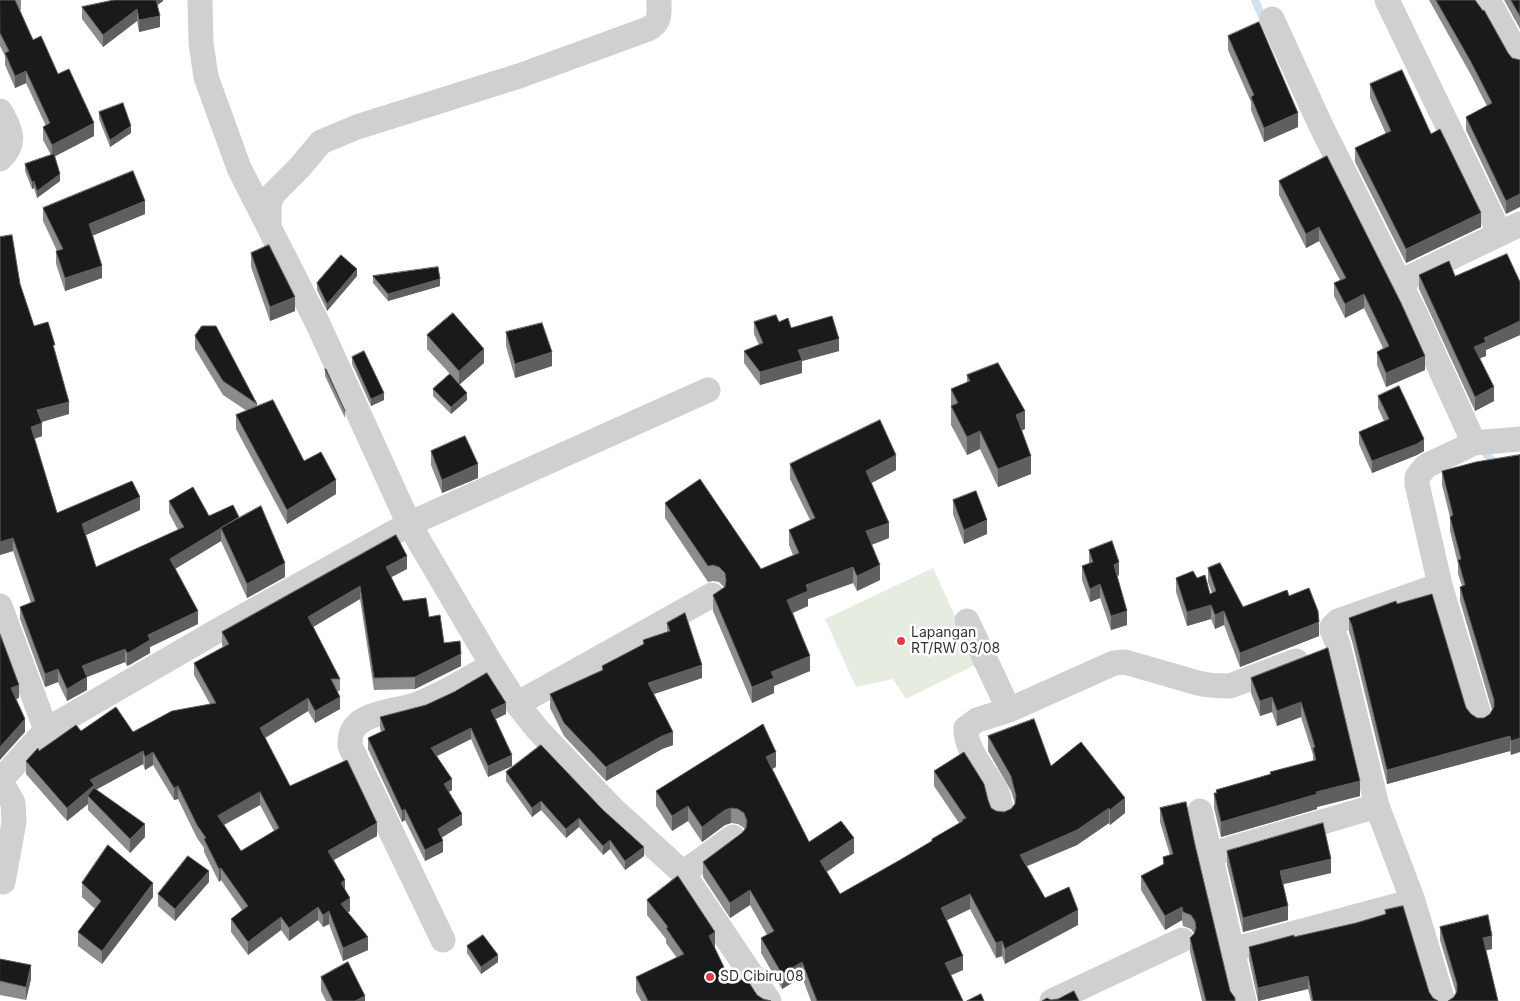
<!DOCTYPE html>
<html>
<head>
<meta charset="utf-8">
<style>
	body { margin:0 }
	canvas { display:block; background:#fff }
</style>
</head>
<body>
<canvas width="1520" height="1001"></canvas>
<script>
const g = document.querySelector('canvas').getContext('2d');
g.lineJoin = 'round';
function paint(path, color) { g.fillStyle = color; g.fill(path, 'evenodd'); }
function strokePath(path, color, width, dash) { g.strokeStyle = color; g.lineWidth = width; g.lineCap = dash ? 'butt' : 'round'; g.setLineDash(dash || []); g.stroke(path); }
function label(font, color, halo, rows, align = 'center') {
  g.font = font + ' Inter,sans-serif'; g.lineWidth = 5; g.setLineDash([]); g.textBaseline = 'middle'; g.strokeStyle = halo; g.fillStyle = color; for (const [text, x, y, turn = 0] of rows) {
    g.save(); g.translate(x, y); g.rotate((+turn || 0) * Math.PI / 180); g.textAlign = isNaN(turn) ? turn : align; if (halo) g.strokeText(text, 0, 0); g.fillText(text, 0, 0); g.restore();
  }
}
paint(new Path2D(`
	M933,568L977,664L906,699L893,679L856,687L825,619Z`), '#e6ecdf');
strokePath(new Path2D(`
	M1255,0L1265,23
	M1478,451H1483L1498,466`), '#cfe2ee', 8);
strokePath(new Path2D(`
	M200,0L201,43L206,77L239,168L318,324L409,524L492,665L517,704L538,730L613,809L683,873L769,1001
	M1387,0L1500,234
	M1488,0L1520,59
	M1272,19L1321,126L1414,311L1474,443L1520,439
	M0,111C10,129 18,142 0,159
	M269,227V204L273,194L300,167L321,142L357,127L519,76L648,29C661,22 659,14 659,0
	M1400,282L1520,224
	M1440,585L1480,718
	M0,606L46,730
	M967,621L1009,710L1114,663L1125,662L1198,683C1209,686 1219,686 1230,686L1296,661
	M517,704L712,595
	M0,780L13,803L14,822L3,882
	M0,781L46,730L217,631L409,524L708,390
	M1200,811L1232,950
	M1002,813C1001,806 999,799 997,793C988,775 964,748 966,728L977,720L1009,710
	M1209,855L1377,806
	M683,873L733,837
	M443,940L350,746C350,735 351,729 360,722C378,710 400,711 420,703C445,693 468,679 492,665
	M1052,1001L1182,940
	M1244,1001L1232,950L1413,901
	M1443,1001L1413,901L1377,806L1338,644L1332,630V627L1338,621L1440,585L1417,484V477L1426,466L1474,443`), '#d0d0d0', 25);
paint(new Path2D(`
	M0,0H21V10H20L33,40L58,74L94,136L54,156L60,181L37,198L34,188L32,189L25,171V164L51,155L43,140V127L46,126L26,83L15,88L5,65V56L0,46Z
	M163,0V1L157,5L160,27L139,32L137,21L103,47L82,19V7Z
	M1429,0H1475L1508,53L1512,58L1506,214L1466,130V117L1487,106L1471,75Z
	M1504,0H1520V29Z
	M1228,36L1298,127L1264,142L1251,110V102L1228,50Z
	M1370,84L1431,134L1481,227L1406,263L1355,162V148L1386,134L1370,98Z
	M99,112L131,133L110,147L99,119Z
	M1327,156L1425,370L1386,387L1377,365V352L1383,348L1364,308L1345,318L1334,296V283L1340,280L1319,241L1306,248L1279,195V181Z
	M43,208L145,214L92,236L102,278L65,291L56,264V251H57L43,221Z
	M0,237L20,284L34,326L55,351L69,414L42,422V436L34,439L57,513L140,510L86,535L96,567L178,530L169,513V501L209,516L239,518L285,577L247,598L221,541L175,569L198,624L150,647V653L130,665L127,666L125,662L87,677V690L67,701L58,682L45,687L20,619V607L31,603L13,551L0,555Z
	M251,253L295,311L270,321L251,267Z
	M1419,275L1455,276L1520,282V335L1486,350V356L1479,358L1494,401L1475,411L1419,289Z
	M357,276L327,311L317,290V283Z
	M373,276L440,286L388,301L373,283Z
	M754,322H779L839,351L802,361V373L760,385L744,363V351L759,345L754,334Z
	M506,332L552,366L515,378L506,346Z
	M427,335L484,363L459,385L467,400L451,414L433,396V389L450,374L427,349Z
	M195,336L257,404V406L304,461L336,494L287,524L236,429V415L247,411L223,395L195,349Z
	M352,357L384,400L371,406L352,364Z
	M325,369L345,411V418L325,376Z
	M967,375L1025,429L1022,430L1031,474L998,487L980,449L967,455L951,425V389L967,383Z
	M1378,396L1424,451L1417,455L1372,473L1359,444V432L1384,421L1378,408Z
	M431,451L478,478L442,493L431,465Z
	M1520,455L1511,755L1510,751L1387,784L1352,641L1349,632V618L1397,604L1471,714L1477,718H1484L1490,714L1492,710L1460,601V587L1462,586L1458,574V564L1450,531V517L1442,485V471Z
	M790,464L896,470L871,483L889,538L871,545L880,580L857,591L853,583L808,599V606L793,613L810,671L774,686V693L752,703L713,611V595L724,587L719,582L713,581L708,582L665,518V503L761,569L793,555L789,545V530L810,520L790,479Z
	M953,500L987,534L964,544L953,514Z
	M1089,550L1119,575L1117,576L1127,625L1111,630L1100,598L1090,602L1082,580V566L1089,564Z
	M1208,568L1243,607L1289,596L1319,636L1240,667L1224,625L1215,629L1211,619L1187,626L1176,592V578H1197L1210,594L1212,593L1208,582Z
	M407,569L391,577L403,601L429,617L444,643L461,666L415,689L374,690L360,599L313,627L340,679V691H338L340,709L315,723L308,711L265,738L290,786L377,836L334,860L345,891L350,911L348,912L368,950L343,961L329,924L323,927L318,920L289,941L281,930L248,955L231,932V919L242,910L221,880L219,882L204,852V848L197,838L178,799L174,800L153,765L145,770L143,764L96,789L145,837L130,853L88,810V804L67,821L26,774V761L39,751L81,731L133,732L210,704L194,675V663L223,647L222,645V632ZM260,805L274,831L241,851L224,825Z
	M667,623L702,678L654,694L673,745L662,749L606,781L564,736L550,708V694L602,670V666L643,645V640L667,632Z
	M1328,648L1360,796L1317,807V809L1221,837L1214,808V793H1216V790L1270,775V772L1313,761V755L1301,717L1277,726L1272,712L1260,716L1251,693V678Z
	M506,714L496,719L512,766L488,777L471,739L437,756L452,790L449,792L462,825L442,837L443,852L425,861L405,820L402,822L368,749V738L381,732L380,728V717Z
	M988,736L1051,766L1125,813L1110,825L1109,823L1077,845L1027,866L1045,898L1078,925L1005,964L1002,956L996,958L970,909L947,920L963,970L951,975L963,1001H811L802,977L782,989L761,953V938L767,935L750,905L730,918L703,877V862L742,833L745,830L744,828L738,824L731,823L725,825L702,842L688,821L672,831L656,806V791L776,767L772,769L809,842L854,853L827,872L840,894L900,860L932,842V839L959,823L934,786V771L988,800L991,808L996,811L1004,812L1011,809L1015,804L1011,791L988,751Z
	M506,772L644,856L625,870L610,849L603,855L579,827L566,838L541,810L532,817L506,781Z
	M1160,808L1195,845L1230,991L1235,1001H1202L1190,952V938L1194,933L1191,929L1183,926L1182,920L1165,930L1141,890V876L1163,865V857L1170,855L1160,822Z
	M1227,851L1331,873L1283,884L1288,920L1243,932L1227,865Z
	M209,882L175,921L158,906V894Z
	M82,883L153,897L102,964L78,946V932L95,909L82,897Z
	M647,900L715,947H714L732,984L757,995L763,999L771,1001H641L636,992V977L677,958L666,943V939L647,915Z
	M1385,910L1429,992L1433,998L1438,1001H1311L1308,989L1258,1001L1249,960V947L1356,923L1385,915Z
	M1440,927L1492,949L1486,950L1454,997L1456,993L1440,940Z
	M467,946L498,962L481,974L467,953Z
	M0,959L31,979L26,1000L0,995Z
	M321,977L365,1001H326L321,991Z`), '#8c8c8c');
paint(new Path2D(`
	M155,0H163V1L155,7Z
	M137,9V21L103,47V35Z
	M160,16V27L139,32V20Z
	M26,71V83L15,88V76Z
	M1298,113V127L1264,142V128Z
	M94,123V136L52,158V145Z
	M131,126V133L110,147V140Z
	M60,174V181L37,198V191Z
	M34,181V188L32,189V182Z
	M1520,194V207L1506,214V201Z
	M145,201V214L89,237V224Z
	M1481,213V227L1406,263V249Z
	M1319,227V241L1306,248V234Z
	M102,266V278L65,291V278Z
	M357,269V276L327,311V304Z
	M440,279V286L388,301V294Z
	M1364,294V308L1345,318V304Z
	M295,297V311L270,321V307Z
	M1520,321V335L1486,350V356L1474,361V347L1484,338Z
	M839,339V351L802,361V373L760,385V372L798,350Z
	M484,349V363L459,385V371Z
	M552,352V366L515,378V364Z
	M1425,356V370L1386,387V373Z
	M1494,387V401L1475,411V397Z
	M384,393V400L371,406V399Z
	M467,393V400L451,414V407Z
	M69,402V414L37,423V410Z
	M1025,411V429L1016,433V415Z
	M42,423V436L31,440V427Z
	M980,431V449L967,455V437Z
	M1424,439V451L1417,455L1372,473V461Z
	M896,455V470L866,486V471Z
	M1031,456V474L998,487V469Z
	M478,464V478L442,493V480Z
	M336,480V494L287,524V510Z
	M140,497V510L82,537V524Z
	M239,517V530L221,528V541L170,572V559Z
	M987,520V534L964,544V530Z
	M889,523V538L866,547V531Z
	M13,538V551L0,555V542Z
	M407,556V569L386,580V567Z
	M1119,562V575L1114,578V565Z
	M285,563V577L247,598V584Z
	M880,565V580L857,591V576Z
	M853,567V583L808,599V606L787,615V600L806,585Z
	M1100,584V598L1090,602V589Z
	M360,586V599L308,630V617Z
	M1211,605V619L1187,626V612Z
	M198,611V624L150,647V653L127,666V653L148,635Z
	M1127,611V625L1111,630V616Z
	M1224,611V625L1215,629V615Z
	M1319,622V636L1240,667V653Z
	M125,649V662L87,677V690L67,701V689L82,666Z
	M461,654V666L415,689V677Z
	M810,656V671L774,686V693L752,703V687L771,672Z
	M702,665V678L648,696V683Z
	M58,669V682L45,687V674Z
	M19,685V698L11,701V688Z
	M340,697V709L315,723V711Z
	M1272,697V712L1260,716V701Z
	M308,698V711L260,741V728Z
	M1301,702V717L1277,726V711Z
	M506,703V714L491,721V710Z
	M25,719V732L0,760V747Z
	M471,728V739L431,759V748Z
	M673,732V745L662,749L606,781V767L662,736Z
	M1510,736V751L1387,784V770Z
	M1520,738V752L1511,755V741Z
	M143,751V764L94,791L88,796V804L67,821V808L90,780Z
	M153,752V765L145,770V757Z
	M776,752V767L766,772V757Z
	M512,755V766L488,777V766Z
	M452,779V790L444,795V784Z
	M1360,781V796L1317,807V809L1221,837V822L1316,792Z
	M178,786V799L174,800V788Z
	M260,792V805L218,828V816Z
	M1125,798V813L1110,825V810Z
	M541,801V810L532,817V808Z
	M688,806V821L672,831V816Z
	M731,808V823L725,825L702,842V827L725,810Z
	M1109,808V823L1077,845L1020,869V855Z
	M405,809V820L402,822V811Z
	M462,814V825L438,840V829Z
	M579,818V827L566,838V829Z
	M377,823V836L328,863V851Z
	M145,824V837L130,853V839Z
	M854,838V853L820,876V861Z
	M610,840V849L603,855V846Z
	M443,841V852L425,861V850Z
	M644,847V856L625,870V861Z
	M1331,859V873L1280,885V871Z
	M221,868V880L219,882V869Z
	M209,871V882L175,921V909Z
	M345,880V893L341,883Z
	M153,883V897L102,964V951Z
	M750,890V905L730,918V903Z
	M970,894V909L941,923V908Z
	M350,898V911L341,916V904Z
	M1288,906V920L1243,932V918Z
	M318,907V920L289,941V928Z
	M1182,907V920L1165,930V916Z
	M1078,910V925L1005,964V949Z
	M329,911V924L323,927V915Z
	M281,917V930L248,955V942Z
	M715,932V947L709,951V936Z
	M1492,936V949L1483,951V938Z
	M368,937V950L343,961V948Z
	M1002,941V956L996,958V943Z
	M498,955V962L481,974V967Z
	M963,956V970L945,978V963Z
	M802,962V977L782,989V974Z
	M31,965V979L26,1000V987Z
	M1308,976V989L1258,1001V988Z
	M365,996V1001H355Z`), '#5f5f5f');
const building = new Path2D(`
	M0,0H15L33,40L41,36L58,74L69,69L94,123L52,145L43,127L50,123L26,71L15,76L5,53L9,51L0,33Z
	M114,0H156L160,16L139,20L137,9L103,35L82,7Z
	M1436,0H1475L1483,11L1484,10L1508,53L1512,58L1520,60V194L1506,201L1466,117L1492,103L1471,62Z
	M1511,0H1520V16Z
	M1259,22L1298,113L1264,128L1251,97L1254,95L1228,36Z
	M1402,70L1431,134L1440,129L1481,213L1406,249L1355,148L1391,131L1370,84Z
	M123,103L131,126L110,140L99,112Z
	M54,154L60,174L37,191L34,181L32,182L25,164Z
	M1327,156L1401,303L1425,356L1386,373L1377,352L1389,346L1364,294L1345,304L1334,283L1346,278L1319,227L1306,234L1279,181Z
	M133,171L145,201L89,224L102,266L65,278L56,251L63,249L43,208Z
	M12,235L20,284L34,326L48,322L55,345H53L69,402L37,410L42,423L31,427L57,513L132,481L140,497L82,524L96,567L184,527L169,501L193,487L209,516L233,505L239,517L170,559L198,611L148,635L150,640L130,652L127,653L125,649L82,666L87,677L67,689L58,669L45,674L20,607L35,601L13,538L0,542V237Z
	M269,245L295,297L270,307L251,253Z
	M1507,254L1520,282V321L1484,338L1486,342L1474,347L1494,387L1475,397L1419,275L1449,261L1455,276Z
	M341,255L357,269L327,304L317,283Z
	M438,267L440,279L388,294L373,276Z
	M453,313L484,349L459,371L427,335Z
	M776,315L779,322L788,318L791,328L832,316L839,339L798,350L802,360L760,372L744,351L763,343L754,322Z
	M542,323L552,352L515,364L506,332Z
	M202,326H216L257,404L223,381L195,336Z
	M364,351L384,393L371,399L352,357Z
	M998,363L1025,411L1016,415L1031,456L998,469L980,431L967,437L951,406L958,403L951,389L970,381L967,375Z
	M325,369H326L345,411Z
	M450,374L467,393L451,407L433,389Z
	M1399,386L1424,439L1417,444L1372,461L1359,432L1389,419L1378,396Z
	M273,400L304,461L321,452L336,480L287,510L236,415Z
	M880,420L896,455L866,471L889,523L866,531L880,565L857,576L853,567L806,585L808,591L787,600L810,656L771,672L774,678L752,687L713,595L725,587L726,580L725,573L719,567L713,565L708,566L665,503L700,479L761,569L799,553L789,530L815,518L790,464Z
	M465,436L478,464L442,480L431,451Z
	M1520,455V738L1511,741L1510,736L1387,770L1352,626L1349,618L1396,601L1397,604L1432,594L1466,708L1471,714L1477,718H1484L1490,714L1494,707V700L1460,587L1465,585L1458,560L1461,559L1450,517L1453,515L1442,471L1476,462Z
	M976,491L987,520L964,530L953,500Z
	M261,506L285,563L247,584L221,528Z
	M396,535L407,556L386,567L403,601L426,598L429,617L440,615L444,643L460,641L461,654L415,677L374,678L360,586L308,617L340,679H331L340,697L315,711L308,698L260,728L290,786L347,760L377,823L328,851L345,880L341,883L350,898L341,904L368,937L343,948L329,911L323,915L318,907L289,928L281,917L248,942L231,919L248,906L221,868L219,869L204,839L206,838L197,825L178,786L174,788L153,752L145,757L143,751L90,780L94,785L67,808L26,761L38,748L39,751L76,725L81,731L116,707L133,732L172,711L216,703L194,663L229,644L222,632ZM260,792L279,828L241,851L218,816Z
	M1112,541L1119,562L1114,565L1127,611L1111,616L1100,584L1090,589L1082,566L1093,562L1089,550Z
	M1220,563L1243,607L1287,590L1289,596L1309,588L1318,611L1319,622L1240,653L1224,611L1215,615L1211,605L1187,612L1176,578L1193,571L1197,578L1205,575L1210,594L1216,591L1208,568Z
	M685,613L702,665L648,683L673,732L662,736L606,767L564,723L550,694L603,670L602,666L644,644L643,640L670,631L667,623Z
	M0,634L19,685L11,688L25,719L0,747Z
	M1328,648L1360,781L1316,792L1317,794L1221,822L1214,793H1217L1216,790L1271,774L1270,772L1316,760L1313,748L1315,747L1301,702L1277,711L1272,697L1260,701L1251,678Z
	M487,673L506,703L491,710L512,755L488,766L471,728L431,748L452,779L444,784L462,814L438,829L443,841L425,850L405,809L402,811L368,738L385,730L380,717L426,705L454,692Z
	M1034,719L1051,766L1081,742L1125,798L1110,810L1109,808L1077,830L1020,855L1045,898L1069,887L1078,910L1005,949L1002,941L996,943L970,894L941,908L963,956L945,963L963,1001H817L802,962L782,974L761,938L774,931L750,890L730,903L703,862L742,833L746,828L747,821L744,813L738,809L731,808L725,810L702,827L688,806L672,816L656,791L763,724L776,752L766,757L809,842L841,821L854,838L820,861L840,894L900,860L932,841V839L963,821L962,820L966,818L934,771L964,752L984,784L988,800L991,808L996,811L1004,812L1011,809L1015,804L1016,796L1011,776L988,736Z
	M541,745L603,810L644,847L625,861L610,840L603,846L579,818L566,829L541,801L532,808L506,772Z
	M94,788L145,824L130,839L88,796Z
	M1186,802L1195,845L1230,991L1235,998V1001H1206L1190,938L1194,934L1196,928L1195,921L1191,915L1183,912L1182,907L1165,916L1141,876L1164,864L1163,857L1173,854L1160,808Z
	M1323,823L1331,859L1280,871L1288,906L1243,918L1227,851Z
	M108,845L153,883L102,951L78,932L101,901L82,883Z
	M188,856L209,871L175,909L158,894Z
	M678,876L715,932L709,936L732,984L746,978L757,995L763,999L771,1001H648L636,977L684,954L666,928L668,927L647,900Z
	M1403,906L1429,992L1433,998L1438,1001H1313L1308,976L1258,988L1249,947L1294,935V937L1356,923L1386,914L1385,910Z
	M1488,915L1492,936L1483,938L1498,1001H1448L1454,997L1457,991V984L1440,927Z
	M483,935L498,955L481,967L467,946Z
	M0,959L31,965L26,987L0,981Z
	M348,962L365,996L355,1001H333L321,977Z
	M1074,991L1079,1001H1042L1047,998L1051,1000L1058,999Z
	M981,994L984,1001H967Z`);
paint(building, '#1a1a1a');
strokePath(building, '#5f5f5f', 1);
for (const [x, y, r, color] of [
	[901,641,5,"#e63946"],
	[710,977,5,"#e63946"]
]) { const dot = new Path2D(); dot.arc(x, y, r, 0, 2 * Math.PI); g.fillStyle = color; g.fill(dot); strokePath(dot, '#fff', 2); }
label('14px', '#333', '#fff', [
	["Lapangan",911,633],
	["RT/RW 03/08",911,649],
	["SD Cibiru 08",720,977]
], 'left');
</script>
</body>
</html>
